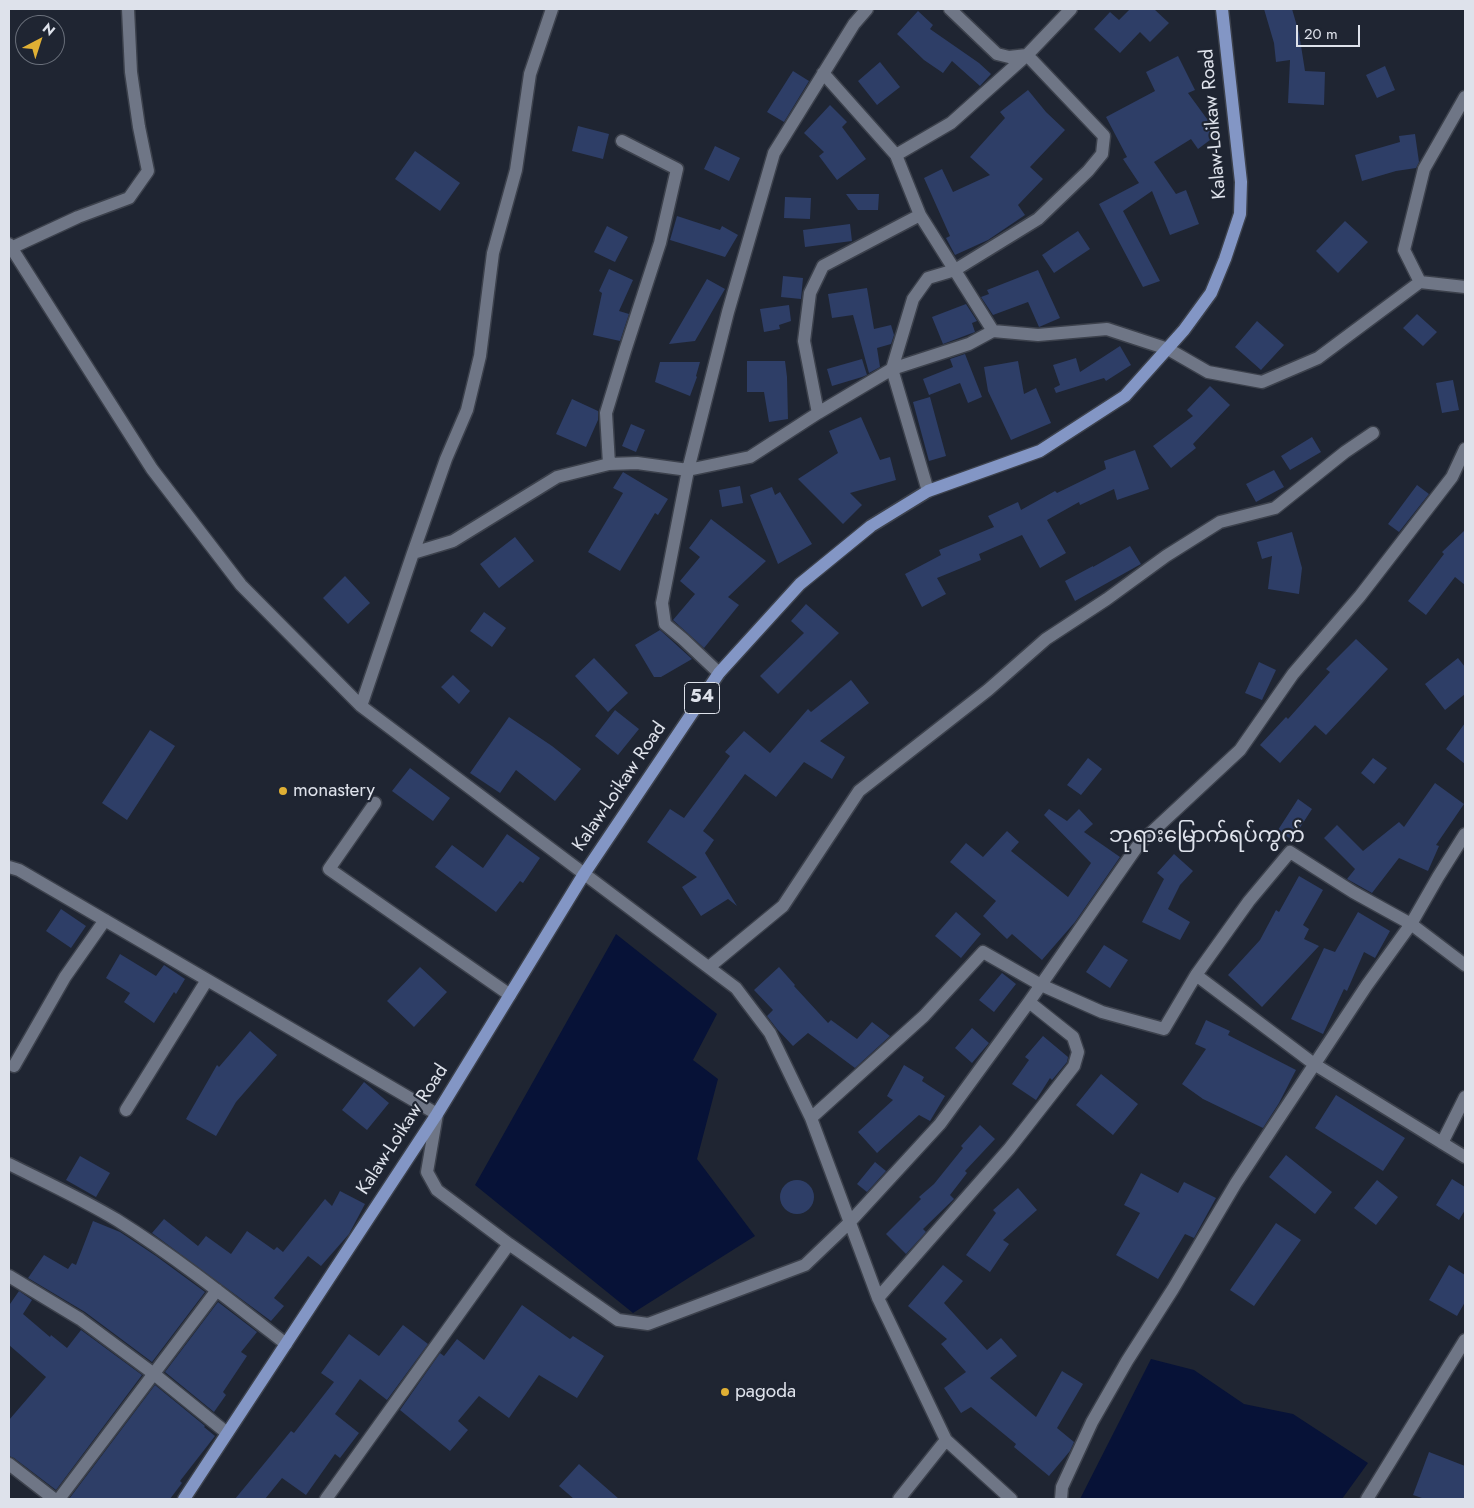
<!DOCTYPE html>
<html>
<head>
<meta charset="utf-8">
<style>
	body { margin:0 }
	#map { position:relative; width:1474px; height:1508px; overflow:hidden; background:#1f2532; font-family:Jost,sans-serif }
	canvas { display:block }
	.frame { position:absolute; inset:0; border:10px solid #dee2eb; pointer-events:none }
	.north { position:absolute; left:15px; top:15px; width:50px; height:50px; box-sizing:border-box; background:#1f2532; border:1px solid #6b717c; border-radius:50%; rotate:40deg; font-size:14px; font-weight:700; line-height:20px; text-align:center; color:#dee2eb }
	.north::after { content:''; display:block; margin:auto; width:18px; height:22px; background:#e0b034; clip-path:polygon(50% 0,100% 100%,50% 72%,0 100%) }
	.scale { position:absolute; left:1296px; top:25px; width:64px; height:22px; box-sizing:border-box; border:2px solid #dee2eb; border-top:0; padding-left:6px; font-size:15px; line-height:18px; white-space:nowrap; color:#dee2eb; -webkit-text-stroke:4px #1f2532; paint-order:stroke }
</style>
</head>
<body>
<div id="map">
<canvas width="1474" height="1508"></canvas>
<div class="frame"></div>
<div class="north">N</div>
<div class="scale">20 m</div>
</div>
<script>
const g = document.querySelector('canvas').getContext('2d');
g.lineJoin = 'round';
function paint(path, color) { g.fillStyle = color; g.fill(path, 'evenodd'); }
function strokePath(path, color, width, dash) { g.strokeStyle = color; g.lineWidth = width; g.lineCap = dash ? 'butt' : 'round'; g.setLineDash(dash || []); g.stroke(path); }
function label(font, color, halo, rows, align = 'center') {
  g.font = font + ' Jost,"Noto Sans Myanmar",sans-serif'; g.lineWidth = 4.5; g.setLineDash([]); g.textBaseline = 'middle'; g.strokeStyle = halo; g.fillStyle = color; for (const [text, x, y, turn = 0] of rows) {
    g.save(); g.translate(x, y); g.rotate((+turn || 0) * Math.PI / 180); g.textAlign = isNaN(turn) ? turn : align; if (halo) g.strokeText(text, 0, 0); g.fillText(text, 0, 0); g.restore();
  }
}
paint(new Path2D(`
	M616,934L717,1014L693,1060L718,1079L697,1159L755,1236L633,1313L475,1185Z
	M1151,1359L1194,1370L1244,1404L1293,1414L1368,1463L1342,1499H1080Z`), '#071237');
paint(new Path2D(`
	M1130,9H1154L1169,23L1150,42L1140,32L1120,53L1094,29L1110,12L1119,20Z
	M1264,9H1292L1299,33L1305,71L1325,72L1324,105L1288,103L1290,60L1276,62L1274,43Z
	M918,11L933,25L930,29L979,63L991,74L980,86L952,61L943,73L924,60L897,34Z
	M1178,56L1195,90L1188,93L1218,134L1198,149L1191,139L1154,162L1176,194L1186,190L1199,224L1170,235L1152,191L1123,211L1160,281L1143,287L1099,204L1139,183L1123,159L1127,157L1106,117L1155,91L1146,72Z
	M880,62L900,87L877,105L858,81Z
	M1385,66L1395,90L1377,98L1366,75Z
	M793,71L809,81L784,122L767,112Z
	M1028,90L1046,112L1065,130L1030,167L1043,179L1018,205L1025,215L988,240L955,255L946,238L950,236L924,178L942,169L953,192L990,175L970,157L1005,118L1000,112Z
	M830,105L847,122L842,127L866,159L837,180L819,156L824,152L804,133Z
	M578,126L609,134L603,159L572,151Z
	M1415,134L1419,162L1416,168L1396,171L1362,181L1355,155L1400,142L1399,136Z
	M715,146L740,158L729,181L704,169Z
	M415,151L460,183L440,211L395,179Z
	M846,194H879L878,210H858Z
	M785,197L811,198L810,219L784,218Z
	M677,216L720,230L722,226L738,235L725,257L670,240Z
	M1345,221L1368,242L1338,273L1316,251Z
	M850,224L852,241L805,247L803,230Z
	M607,226L628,237L615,262L594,252Z
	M1078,231L1090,249L1054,273L1042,255Z
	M609,269L633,280L619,311L629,314L620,341L593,335L602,293L599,291Z
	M1038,270L1060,318L1039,327L1028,302L993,315L981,297L989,294L987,290Z
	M783,276L803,278L801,299L781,297Z
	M707,279L725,289L695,341L669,344Z
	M867,288L874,329L891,325L894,335L891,344L877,348L880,367L869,373L853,315L832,318L828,294Z
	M966,304L977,321L972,323L975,332L943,344L932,317Z
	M789,305L791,321L779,325L780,329L764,332L760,309Z
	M1417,314L1437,332L1423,346L1403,328Z
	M1257,321L1284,345L1261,370L1235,347Z
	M1120,346L1131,365L1106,381L1104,378L1056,393L1054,388L1060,385L1053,365L1076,358L1080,372Z
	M965,354L982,397L968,403L960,383L929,395L923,379L953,367L950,359Z
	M862,359L867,375L862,377L832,386L827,369Z
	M747,361H785L787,377L788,419L769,422L764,392H747Z
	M1018,361L1024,394L1036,388L1051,423L1011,440L988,391L984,367Z
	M660,362H700L696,376L697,377L690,396L655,382Z
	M1453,380L1459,410L1442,413L1436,383Z
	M1210,386L1230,405L1193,444L1196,448L1171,468L1153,446L1193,416L1187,410Z
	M930,397L946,456L929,461L913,402Z
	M572,399L598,411V420L586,447L556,434Z
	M861,417L880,460L890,457L896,480L850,493L862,505L843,524L798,479L838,453L829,431Z
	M631,424L645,430L636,452L622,446Z
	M1312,437L1321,452L1290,470L1281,456Z
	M1135,450L1149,489L1117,500L1114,489L1080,505L1079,502L1047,520L1066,553L1040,568L1022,535L979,554L981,560L937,578L946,594L922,607L905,574L941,555L939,550L994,527L988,516L1018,502L1021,510L1055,491L1057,493L1106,469L1104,461Z
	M1274,470L1284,487L1256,502L1246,484Z
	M623,472L668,499L658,515L655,513L620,571L588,552L623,493L613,488Z
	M1417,485L1429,494L1399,532L1388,524Z
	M740,486L743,503L722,507L719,490Z
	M772,487L775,495L780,492L812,544L778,564L750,495Z
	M711,519L766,561L728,597L739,605L704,648L673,620L695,594L680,581L700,557L689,548Z
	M1465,530V585L1455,577L1426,615L1408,601L1444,554L1442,552Z
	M1292,532L1302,568L1299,594L1268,589L1272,556L1262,559L1257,542Z
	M515,537L534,561L499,588L480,564Z
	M1130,546L1141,564L1075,601L1065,581L1093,566V567Z
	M345,576L370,603L348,624L323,598Z
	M806,604L839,633L778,694L760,676L804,633L791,621Z
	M484,612L506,628L492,647L470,631Z
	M660,630L692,659L661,677H654L635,645Z
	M1356,639L1388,669L1326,735L1315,725L1280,763L1260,745L1286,717L1288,719L1330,672L1326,669Z
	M594,658L628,693L608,712L575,676Z
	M1458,658L1465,667V694L1445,710L1425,684Z
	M1259,662L1276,670L1262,700L1245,693Z
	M453,675L470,691L459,704L441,687Z
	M851,680L869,703L820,741L845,757L832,779L804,762L776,797L745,774L703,831L714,840L705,853L737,906L728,899L701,916L682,887L697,877L647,842L670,809L684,818L730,756L725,752L744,731L770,753L808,709L811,712Z
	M615,710L639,729L618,755L595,736Z
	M509,717L552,746L581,769L555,801L516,770L500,793L470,773Z
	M1465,723V764L1446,749Z
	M150,730L175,746L127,820L102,803Z
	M1088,758L1102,769L1081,795L1067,785Z
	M1373,758L1387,768L1374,784L1361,773Z
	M410,768L450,798L433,821L392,791Z
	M1435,783L1464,804L1436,845L1439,846L1428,871L1399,858L1372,893L1347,879L1355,869L1324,838L1337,825L1363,851L1399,822L1404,827Z
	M1298,799L1312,809L1292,840L1278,830Z
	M1049,809L1067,821L1079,809L1093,824L1084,832L1120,857L1075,922L1042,960L1012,934L1007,939L983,916L996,901L950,862L966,843L983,857L1007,831L1019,842L1011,851L1068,897L1091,863L1044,815Z
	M507,834L540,858L523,883L520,881L496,912L435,867L452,845L483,868Z
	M1174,854L1193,871L1180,885L1168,909L1190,922L1180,940L1142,922L1164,879L1157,873Z
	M1299,876L1323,890L1303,925L1309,929L1304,939L1319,946L1262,1007L1228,975L1260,940L1276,910L1279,912Z
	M61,909L86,926L71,948L46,931Z
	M956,912L981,934L961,958L935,936Z
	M1358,912L1390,931L1375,958L1364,952L1347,991L1344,989L1323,1034L1291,1019L1324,948L1335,952Z
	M1104,945L1128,960L1110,988L1086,972Z
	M120,954L156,976L164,965L185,979L176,994L174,992L154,1023L124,1002L130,993L106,978Z
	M420,967L447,992L414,1027L387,1001Z
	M779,967L795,985L794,986L828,1023L831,1020L857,1039L872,1022L890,1036L855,1068L808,1033L793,1046L777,1029L767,1016L773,1010L754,990Z
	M1002,973L1016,984L994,1012L979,1000Z
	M1206,1020L1230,1031L1228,1035L1296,1070L1279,1103L1263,1128L1203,1099L1182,1084L1206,1049L1195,1044Z
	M972,1028L989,1043L972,1063L955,1048Z
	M250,1031L277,1055L236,1102L216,1136L186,1119L217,1065L219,1067Z
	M1043,1036L1068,1057L1067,1062L1052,1080L1050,1078L1036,1100L1012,1084L1029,1060L1025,1057Z
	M904,1065L924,1077L922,1081L945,1096L930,1121L919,1115L877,1153L858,1132L893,1100L887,1096Z
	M1101,1074L1138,1104L1113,1135L1076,1105Z
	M364,1082L389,1103L367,1130L342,1110Z
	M1336,1095L1405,1138L1383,1171L1315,1128Z
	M980,1125L995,1139L965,1171L967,1173L950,1195L954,1199L923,1229L926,1232L906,1254L886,1234L921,1199L919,1197L934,1184L963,1148L961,1146Z
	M1286,1155L1332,1192L1315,1214L1269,1177Z
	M80,1156L110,1173L96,1197L66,1180Z
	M875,1162L886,1171L867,1192L857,1184Z
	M1141,1173L1178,1193L1184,1182L1216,1198L1194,1238L1185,1234L1158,1279L1116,1255L1140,1213L1124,1205Z
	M1452,1179L1465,1187V1210L1459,1220L1436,1205Z
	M780 1197a17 17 0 1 1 34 0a17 17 0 1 1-34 0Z
	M1377,1180L1398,1197L1376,1225L1354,1208Z
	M1018,1188L1037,1210L1003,1240L1009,1244L990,1272L966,1255L996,1213L993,1210Z
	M340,1191L365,1204L349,1234L321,1266L308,1256L274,1298L284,1306L271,1321L152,1233L164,1219L198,1246L206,1236L231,1254L247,1231L274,1250L277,1247L283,1252L325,1199L332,1206Z
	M93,1221L120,1232L156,1256L205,1292L152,1362L85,1312L28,1278L44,1255L68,1269L72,1263L76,1265Z
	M1276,1223L1301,1240L1254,1306L1230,1290Z
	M943,1265L963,1281L944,1303L987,1350L1001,1338L1017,1356L990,1378L1036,1417L1062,1371L1083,1384L1057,1428L1074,1442L1070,1451L1049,1476L1014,1447L1016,1444L971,1407L961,1413L944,1388L966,1372L941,1344L947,1339L908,1306Z
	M1449,1265L1465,1275V1302L1457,1316L1429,1300Z
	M19,1291L32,1300L23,1314L50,1337L51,1335L67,1348L81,1330L142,1375L56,1490L14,1458L9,1456V1420L46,1377L9,1345V1302L10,1304Z
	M218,1302L257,1332L241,1352L247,1356L223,1392L226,1395L214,1412L165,1372Z
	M522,1305L570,1339L573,1336L604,1356L577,1398L539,1375L509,1418L479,1396L458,1421L468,1430L450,1451L400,1410L440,1353L444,1356L457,1339L484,1360Z
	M403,1325L428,1344L387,1400L360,1379L335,1414L359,1433L340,1458L335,1454L306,1495L282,1478L265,1499H235L291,1431L294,1433L334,1382L321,1373L349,1334L379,1356Z
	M155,1385L205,1426L204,1427L215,1436L180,1481L182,1483L170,1499H69Z
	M1429,1452L1465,1466V1499H1425L1413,1495Z
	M579,1464L619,1499H574L559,1486Z`), '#2e3e67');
const minor = new Path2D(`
	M823,73L896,155L920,215L993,331
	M896,155L951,123L1027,55L1071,9
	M9,244L152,469L241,585L361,706L736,988L770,1033L811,1118L878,1298L946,1440L1011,1499
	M11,248L78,217L129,198L148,171L139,127L131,72L128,9
	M1420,282L1404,250L1424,169L1465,97
	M818,413L804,341L810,293L823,266L920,215
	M609,464L606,413L625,351L660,243L677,169L622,141
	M928,491L892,369L969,344L993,331L1038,335L1107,329L1168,349L1208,372L1262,382L1318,358L1420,282L1465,287
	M413,553L446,459L467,410L480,356L493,253L516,170L530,74L552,9
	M719,673L683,639L665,624L662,603L688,470L728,312L774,153L854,24L867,9
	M361,706L413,553L453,541L557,477L609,464L637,463L688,470L750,457L818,413L892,369L913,299L928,278L955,270L1038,219L1088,171L1102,154L1104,136L1027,55L1009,57L997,54L950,9
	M375,803L329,869L510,995
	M9,867L19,870L437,1114L427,1172L437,1190L509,1244L618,1320L648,1324L805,1265L849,1223L940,1124L1029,1002L1139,844L1240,750L1293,674L1360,596L1452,477L1465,449
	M709,967L783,906L859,791L988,690L1046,639L1107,599L1166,556L1220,522L1275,508L1345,452L1373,433
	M1196,975L1314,1064L1465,1157
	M14,1066L65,977L105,920
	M126,1110L207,980
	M811,1118L924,1016L983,952L1041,985L1102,1012L1164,1029L1196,975L1249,901L1290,852L1353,892L1411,924L1465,965
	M1442,1143L1465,1097
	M9,1164C45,1182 82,1199 117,1220C176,1257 231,1301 286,1344
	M9,1276L80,1319L154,1374L227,1433
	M878,1298L1009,1149L1074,1066L1078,1052L1073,1037L1029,1002
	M9,1464L54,1499
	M59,1499L217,1290
	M326,1499L509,1244
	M899,1499L946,1440
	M1061,1499L1062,1487L1092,1422L1127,1361L1173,1289L1236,1183L1367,985L1411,924L1438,877L1465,834
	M1367,1499L1465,1340`);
const major = new Path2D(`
	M184,1499L437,1114L584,874L719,673L800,584L871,526L928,491L1040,451L1125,396L1184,330L1211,293L1225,259L1240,214L1241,182L1222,9`);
strokePath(minor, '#3c414c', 15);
strokePath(major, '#3c414c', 15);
strokePath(minor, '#6f7686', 12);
strokePath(major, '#8396c5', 12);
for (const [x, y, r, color] of [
	[283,791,5,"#e0b034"],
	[725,1392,5,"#e0b034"]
]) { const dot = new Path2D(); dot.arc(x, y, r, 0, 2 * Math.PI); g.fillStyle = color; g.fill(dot); strokePath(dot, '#1f2532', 2); }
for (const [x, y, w] of [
	[702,698,35]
]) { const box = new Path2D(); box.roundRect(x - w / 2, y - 15.5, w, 31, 4); g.fillStyle = '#1f2532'; g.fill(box); strokePath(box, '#dee2eb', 1); }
label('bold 18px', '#dee2eb', null, [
	["54",702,698]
]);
label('19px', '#dee2eb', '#1f2532', [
	["Kalaw-Loikaw Road",1214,124,-95],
	["Kalaw-Loikaw Road",620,787,-56],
	["Kalaw-Loikaw Road",403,1130,-57]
]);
label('19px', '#dee2eb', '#1f2532', [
	["monastery",293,791],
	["pagoda",735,1392]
], 'left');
label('21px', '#dee2eb', '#1f2532', [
	["ဘုရားမြောက်ရပ်ကွက်",1207,837]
]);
</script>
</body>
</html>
